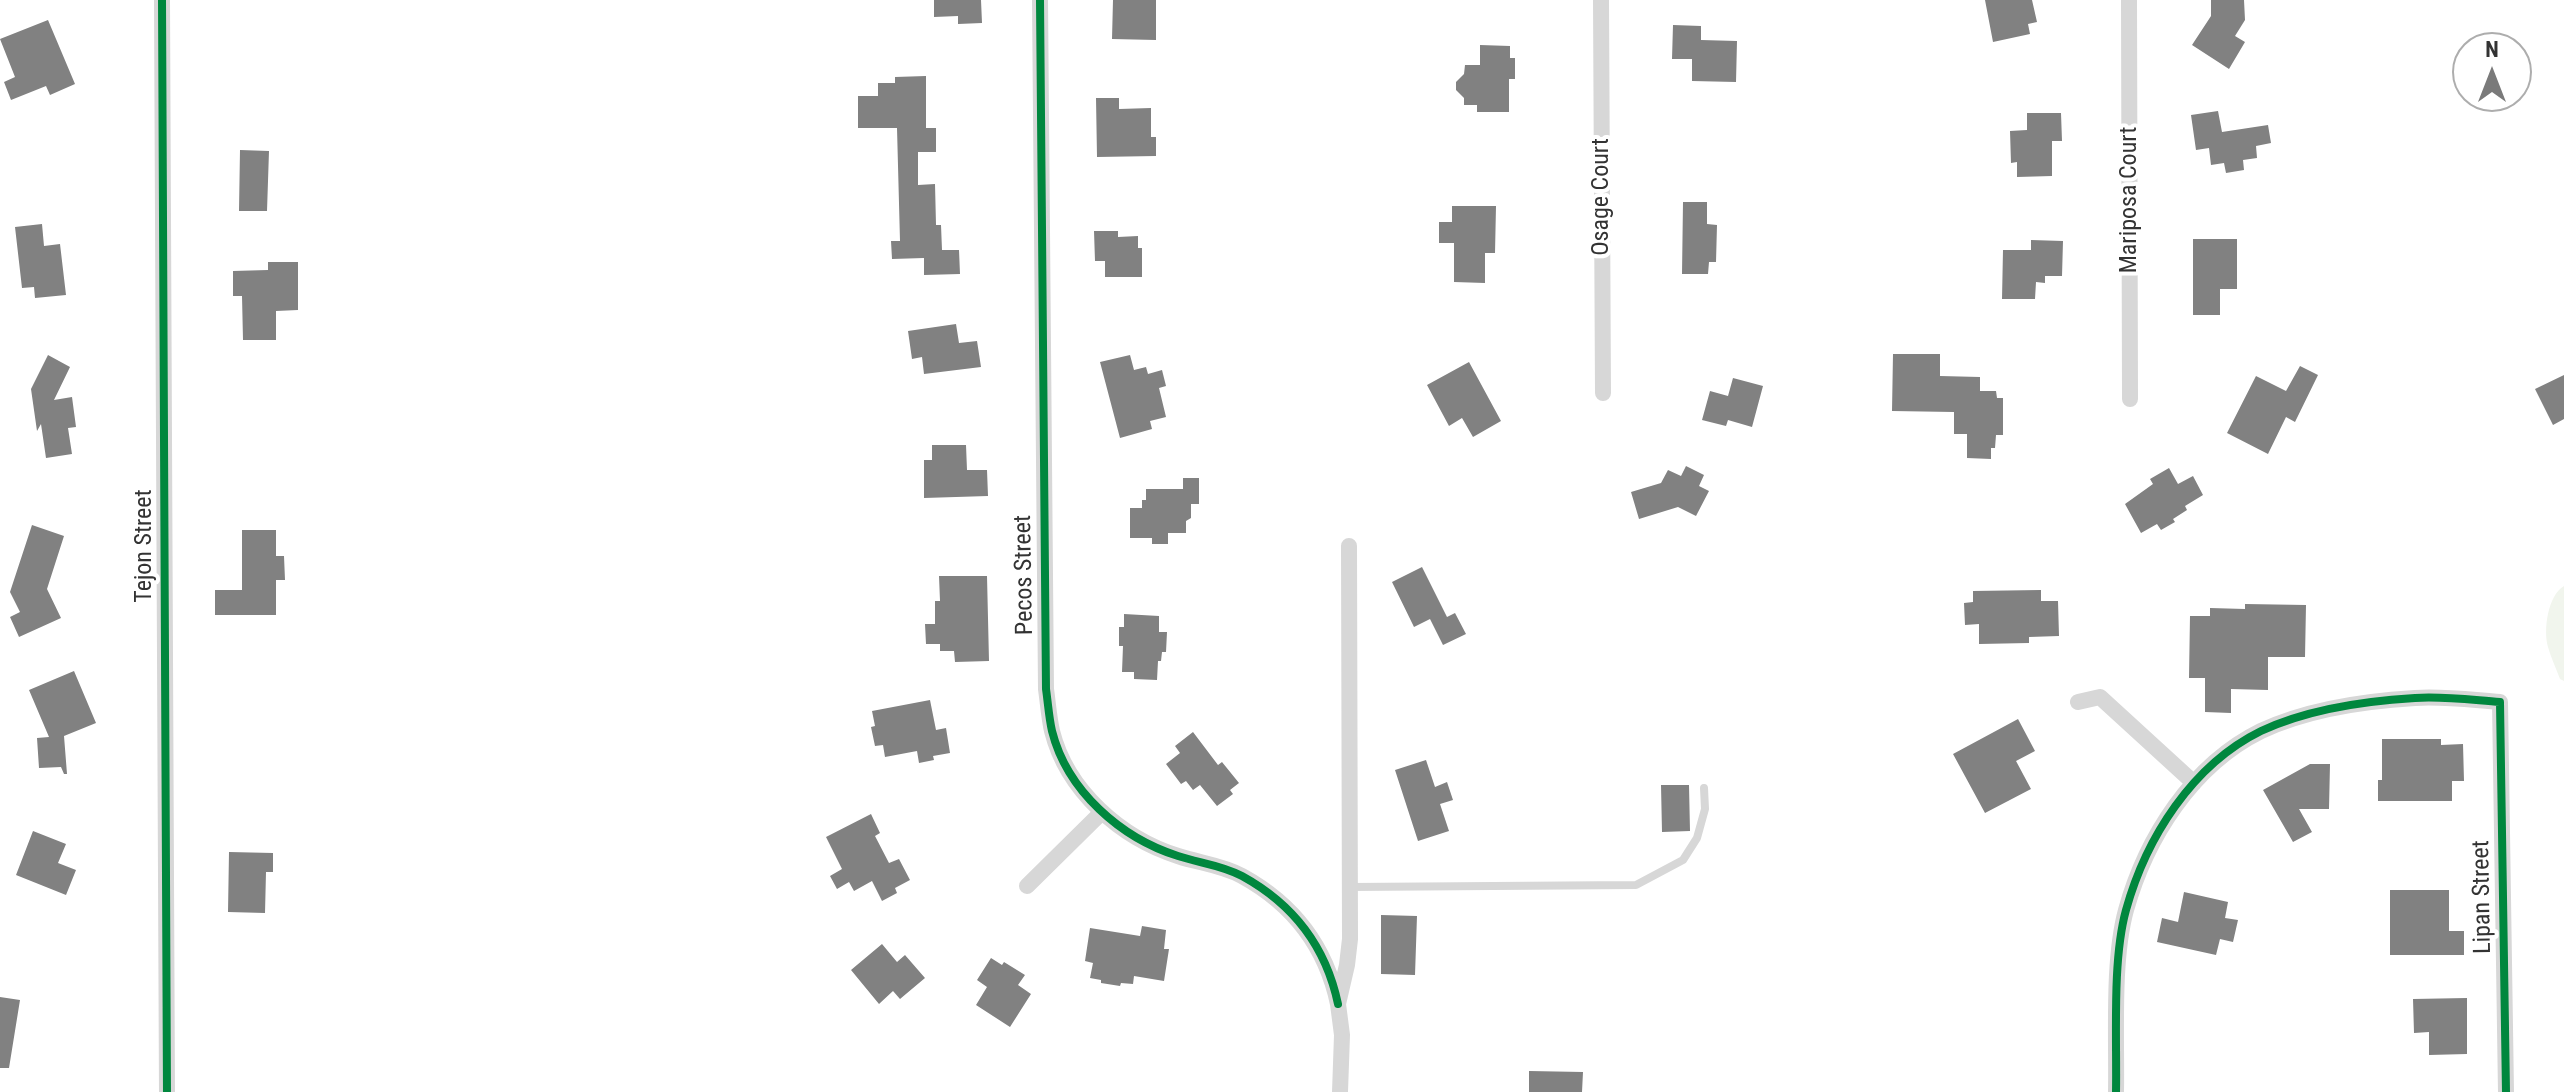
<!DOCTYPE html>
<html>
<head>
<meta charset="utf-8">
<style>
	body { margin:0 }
	#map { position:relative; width:2564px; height:1092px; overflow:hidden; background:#fff; font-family:"Roboto Condensed",sans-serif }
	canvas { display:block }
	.north { position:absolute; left:2452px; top:32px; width:80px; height:80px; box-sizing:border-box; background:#fff; border:2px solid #adadad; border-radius:50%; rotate:0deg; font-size:22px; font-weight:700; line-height:32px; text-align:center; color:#333 }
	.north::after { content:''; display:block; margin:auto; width:28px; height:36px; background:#7a7a7a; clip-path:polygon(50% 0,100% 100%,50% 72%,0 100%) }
</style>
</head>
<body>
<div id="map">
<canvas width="2564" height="1092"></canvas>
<div class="north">N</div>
</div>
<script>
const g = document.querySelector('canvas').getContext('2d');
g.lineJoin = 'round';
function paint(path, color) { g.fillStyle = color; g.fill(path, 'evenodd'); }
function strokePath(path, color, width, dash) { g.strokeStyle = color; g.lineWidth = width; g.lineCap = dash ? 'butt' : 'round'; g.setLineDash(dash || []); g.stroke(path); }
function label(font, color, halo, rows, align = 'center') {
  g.font = font + ' "Roboto Condensed",sans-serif'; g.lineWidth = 8; g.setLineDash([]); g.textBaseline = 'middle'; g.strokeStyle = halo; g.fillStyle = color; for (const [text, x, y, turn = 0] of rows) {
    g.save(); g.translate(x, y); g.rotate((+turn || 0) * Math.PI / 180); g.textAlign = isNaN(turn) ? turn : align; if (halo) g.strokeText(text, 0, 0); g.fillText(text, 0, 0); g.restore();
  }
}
paint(new Path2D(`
	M2564,586V681L2560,679C2556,668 2551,658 2548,647C2543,630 2548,595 2564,586Z`), '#f1f5ed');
paint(new Path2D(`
	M934,0H981L982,23L958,24V16L934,17Z
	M1113,0H1156V40L1112,39Z
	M1985,0H2032L2037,22L2028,24L2030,34L1993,42Z
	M2211,0H2244L2245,20L2235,36L2245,42L2229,69L2192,45L2211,16Z
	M48,20L75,84L50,95L46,86L11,100L4,82L15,77L0,39Z
	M1673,25L1701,26V40L1737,41L1736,82L1692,81V59H1672Z
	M1480,45L1510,46V58H1515V79H1509V112H1477V105H1464V98L1456,90V82L1464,74L1465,65H1480Z
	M926,76V128H936V152H918V185L935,184L936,225H941L942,250H959L960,274L924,275V258L892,259L891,241H900L897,128H858V96H878V83H895V77Z
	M1096,98H1119V109L1151,108V137H1156V156L1097,157Z
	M2218,111L2222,132L2268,125L2271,143L2256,146L2257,158L2243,160L2244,170L2226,173L2224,163L2211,165L2209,148L2196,150L2191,115Z
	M2027,113H2061L2062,141H2052V176L2017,177V162L2011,163L2010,131L2027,130Z
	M240,150L269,151L267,211H239Z
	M1683,202H1707V224L1717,225L1716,262H1709L1708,274H1682Z
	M1452,206H1496L1495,253H1485V283L1454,282V243H1439V222H1452Z
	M42,224L44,246L60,244L66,295L35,298L34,287L22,288L15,227Z
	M1094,231H1118V237L1138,236V248H1142V277H1105V261H1095Z
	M2193,239H2237V289H2220V315H2193Z
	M2031,240L2063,241L2062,276H2045V283L2036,282L2035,299H2002L2003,250H2031Z
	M268,262H298V310L276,311V340H243L242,296H233V271L268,270Z
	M956,324L959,343L977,341L981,367L924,374L922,357L912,359L908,331Z
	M1893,354H1940V376L1980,377V391H1996L1997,398H2003V435H1996L1995,448H1991V459L1967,458V434H1954V412L1892,411Z
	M48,355L70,367L54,400L72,397L76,427L68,428L72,454L46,458L41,424L37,431L31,389Z
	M1130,355L1134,370L1146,367L1148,374L1162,370L1166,386L1159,388L1166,417L1150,421L1152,429L1120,438L1100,362Z
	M1469,362L1501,421L1473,437L1462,418L1449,426L1427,385Z
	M2300,366L2318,375L2295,422L2286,417L2268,454L2227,433L2256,376L2286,391Z
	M2564,375V419L2553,425L2535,389Z
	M1733,378L1763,386L1752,427L1728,420L1726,426L1702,420L1710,391L1728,396Z
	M932,445H966L967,470H987L988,496L924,498V460H932Z
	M1686,466L1704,475L1699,486L1709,491L1696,516L1678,507L1639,519L1631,492L1661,483L1668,470L1681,476Z
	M2169,468L2178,484L2193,476L2203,495L2185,506L2187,510L2173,519L2175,522L2161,530L2157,524L2141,533L2125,504L2153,484L2150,479Z
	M1183,478H1199V504H1191V518L1186,521V533H1168V544H1152V538H1130V508H1142V500H1146V489H1183Z
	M32,525L64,536L47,589L61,618L19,637L10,617L20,612L10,592Z
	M242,530H276V556H284L285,580H276V615H215V590H242Z
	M1422,567L1447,617L1455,613L1466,634L1443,645L1430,619L1414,627L1392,582Z
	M939,576H987L989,661L955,662L954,651H940V644H926L925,624H935V601H940Z
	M2041,590V601H2058L2059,636L2029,637V643L1979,644V624L1965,625L1964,603L1973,602V591Z
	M2245,604L2306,605L2305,657H2268V690L2231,689V713L2205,712V678H2189L2190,616H2210V608L2245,609Z
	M1124,614L1159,616V632H1167L1166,652H1162L1161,661H1158L1157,680L1134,679V672H1122L1123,646H1119V627H1124Z
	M74,671L96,723L64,736L67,774H64L61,767L39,768L37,738L49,737L29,690Z
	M930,700L936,730L946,728L950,753L933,756L934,760L919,763L917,751L885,757L883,745L875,746L871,727L875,726L872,711Z
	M2018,719L2035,751L2016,761L2031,789L1985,813L1953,754Z
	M1193,732L1218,765L1222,762L1239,783L1230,790L1233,794L1217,806L1200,785L1193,790L1186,781L1181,784L1166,764L1180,753L1175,746Z
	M2382,739H2441V745L2463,744L2464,781H2452V801H2378V780H2382Z
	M1426,760L1435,787L1447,782L1453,800L1440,804L1449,831L1418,841L1395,770Z
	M2310,764H2330L2329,809H2299L2312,832L2293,842L2263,790Z
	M1661,785H1689L1690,831L1662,832Z
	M871,814L880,833L875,836L889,863L899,859L910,880L895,888L897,893L882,901L872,881L854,891L849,882L837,889L830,876L842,869L826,837Z
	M33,831L66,844L58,863L76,870L66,895L16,875Z
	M229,852L273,853V872H266L265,913L228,912Z
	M2390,890H2449V931H2464V955H2390Z
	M2184,892L2228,902L2225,918L2238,920L2233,942L2220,939L2216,955L2157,942L2162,918L2178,922Z
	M1381,915L1417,916L1415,975L1381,974Z
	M1142,926L1166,930L1164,949H1169L1164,981L1134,976L1133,984L1121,983L1120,986L1101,983V980L1090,978L1093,963L1085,961L1090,928L1140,936Z
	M882,944L897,962L905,955L925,978L900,999L893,991L879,1004L851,970Z
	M991,958L1002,965L1004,962L1025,975L1018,985L1031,994L1010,1027L976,1005L987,987L977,980Z
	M0,997L20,1000L9,1068H0Z
	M2467,998V1054L2429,1055V1032L2414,1033L2413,999Z
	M1529,1071L1583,1072L1582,1092H1529Z`), '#818181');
strokePath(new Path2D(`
	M1350,887L1636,885L1683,860L1697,838L1705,809L1704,788`), '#d7d7d7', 8);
strokePath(new Path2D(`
	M162,0L167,1092
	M1040,0L1046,689C1048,703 1049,718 1052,731C1067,791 1121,838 1178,856C1199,863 1222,865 1242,876C1293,904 1326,947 1338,1004
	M1601,0L1603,393
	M2129,0L2130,399
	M2078,702L2100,697L2194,783
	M1027,886L1102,812
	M1340,1092L1342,1035L1338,1004L1347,965L1350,939L1349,546
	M2116,1092C2117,1038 2112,961 2126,910C2146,838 2192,765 2261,731C2308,709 2364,701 2415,698C2443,696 2472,700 2500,702L2506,1092`), '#d7d7d7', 16);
strokePath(new Path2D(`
	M162,0L167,1092
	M1040,0L1046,689C1048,703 1049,718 1052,731C1067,791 1121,838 1178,856C1199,863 1222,865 1242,876C1293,904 1326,947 1338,1004
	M2116,1092C2117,1038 2112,961 2126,910C2146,838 2192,765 2261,731C2308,709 2364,701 2415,698C2443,696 2472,700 2500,702L2506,1092`), '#00873e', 8);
label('24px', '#333', '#fff', [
	["Osage Court",1602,197,-90],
	["Mariposa Court",2130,200,-90],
	["Tejon Street",145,546,-90],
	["Pecos Street",1025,575,-91],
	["Lipan Street",2483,897,-91]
]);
</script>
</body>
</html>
